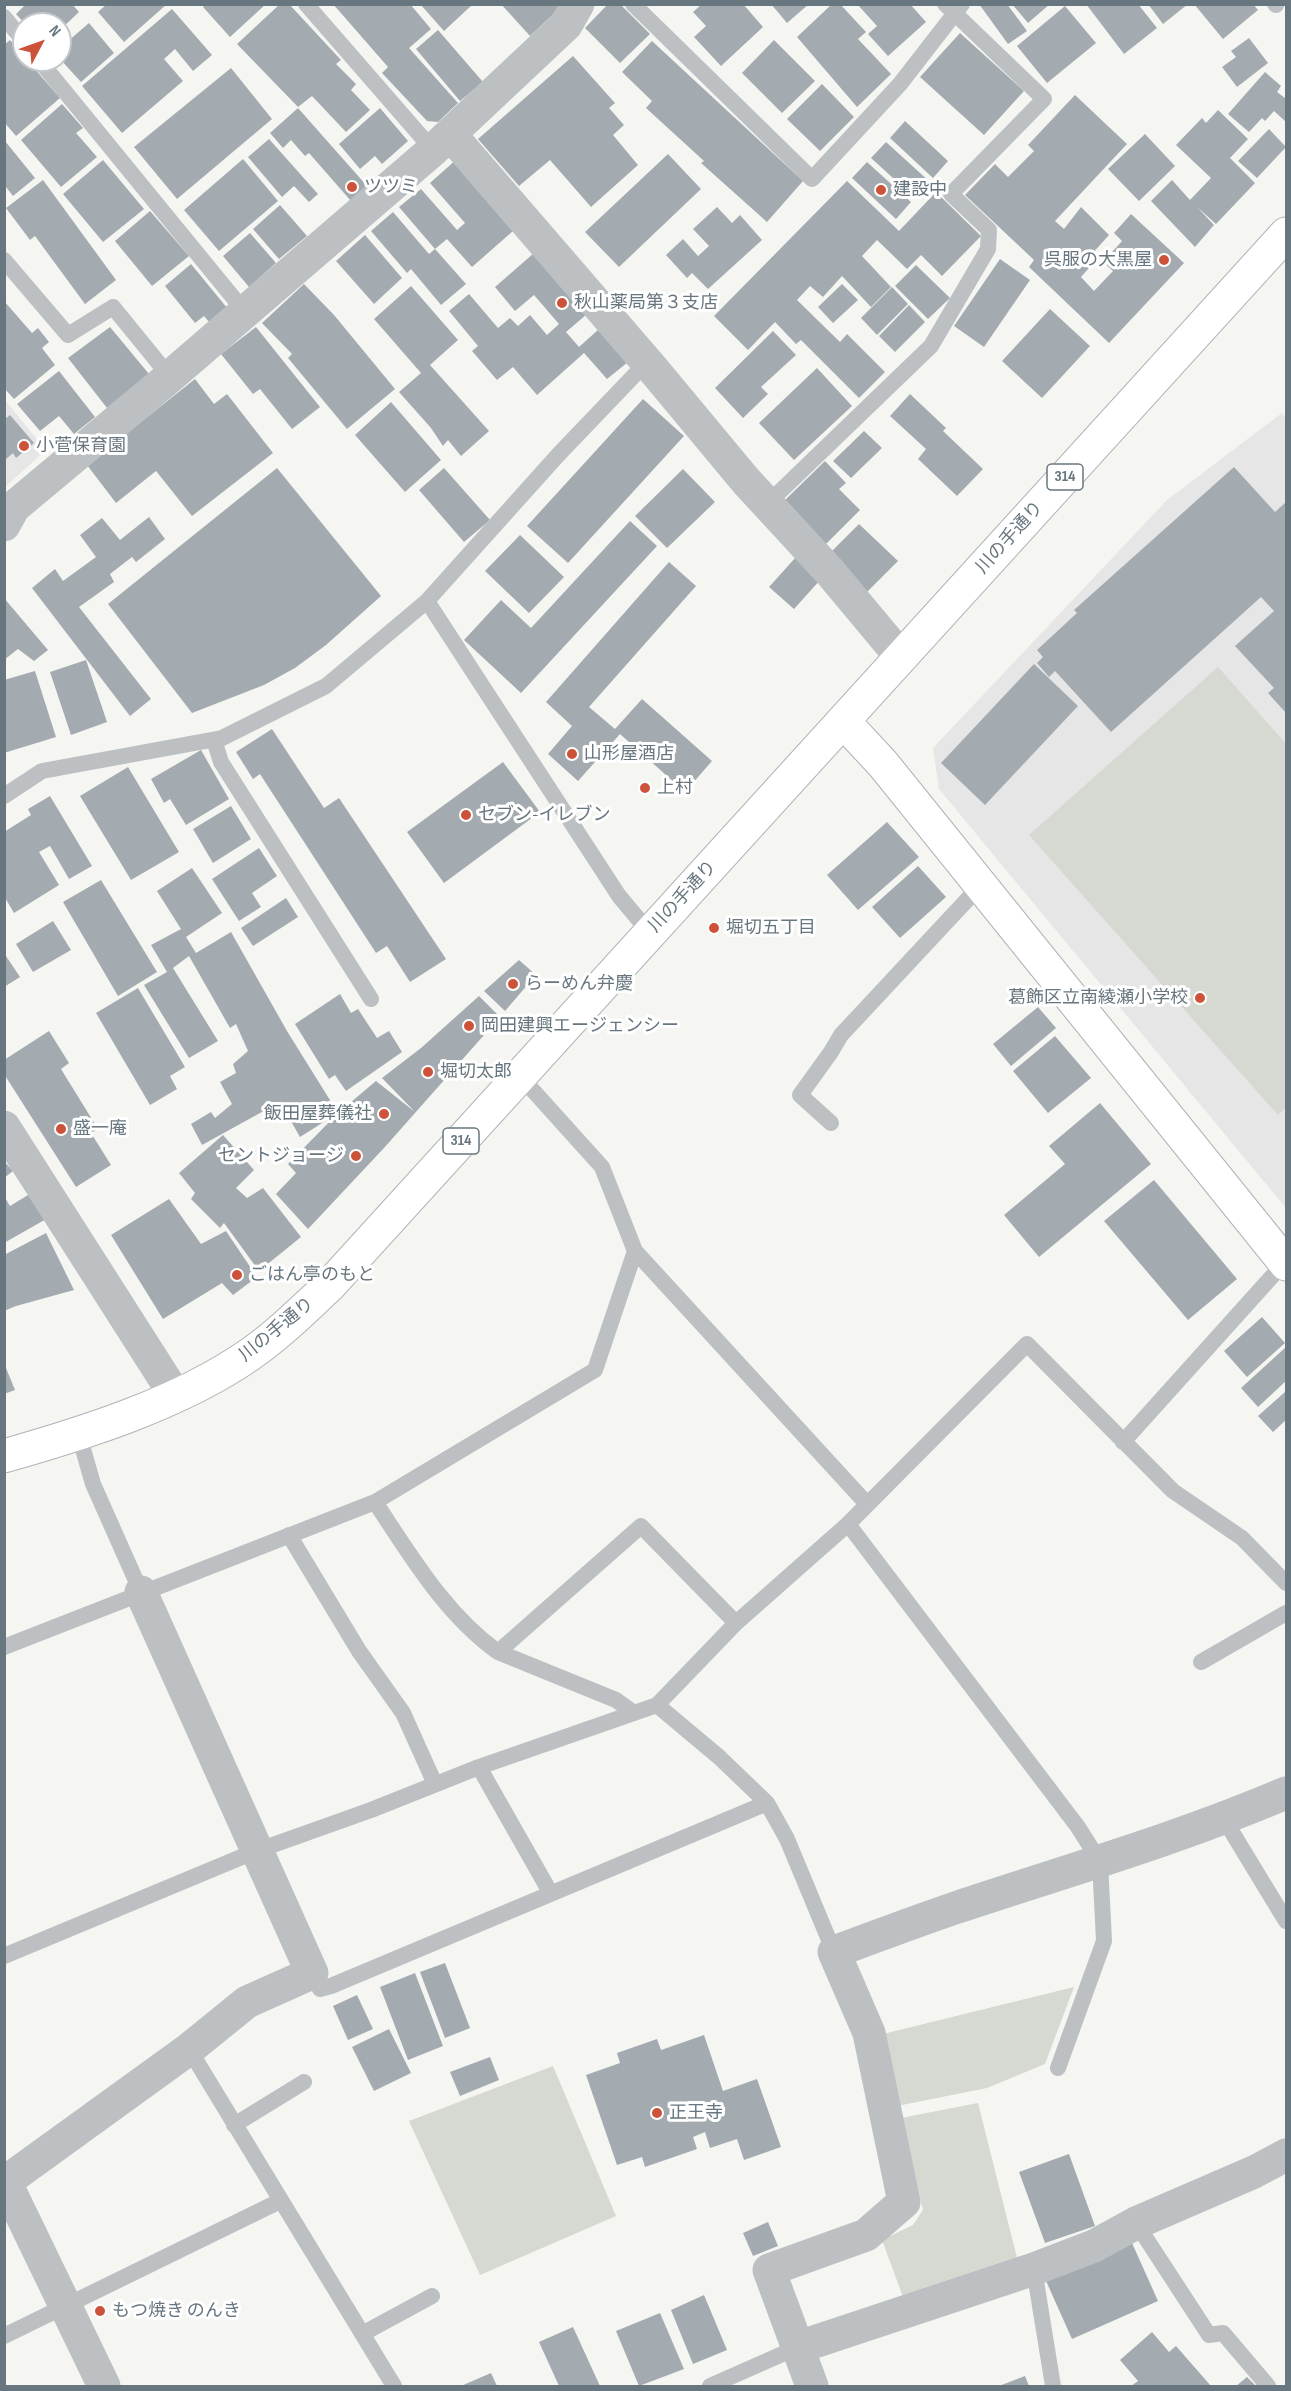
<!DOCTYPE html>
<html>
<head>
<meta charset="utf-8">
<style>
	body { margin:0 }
	#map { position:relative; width:1291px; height:2391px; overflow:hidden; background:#f5f5f2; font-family:"Sofia Sans Condensed",sans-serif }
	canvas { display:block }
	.frame { position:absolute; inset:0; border:6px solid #68767f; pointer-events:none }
	.north { position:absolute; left:12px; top:12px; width:60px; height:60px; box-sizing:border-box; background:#fff; border:2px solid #c3c8cc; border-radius:50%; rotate:49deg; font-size:16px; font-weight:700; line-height:24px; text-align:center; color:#68767f }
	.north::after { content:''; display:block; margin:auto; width:21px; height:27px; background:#cd523a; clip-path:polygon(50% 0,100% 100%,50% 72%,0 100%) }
</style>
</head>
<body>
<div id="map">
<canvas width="1291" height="2391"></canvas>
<div class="frame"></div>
<div class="north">N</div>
</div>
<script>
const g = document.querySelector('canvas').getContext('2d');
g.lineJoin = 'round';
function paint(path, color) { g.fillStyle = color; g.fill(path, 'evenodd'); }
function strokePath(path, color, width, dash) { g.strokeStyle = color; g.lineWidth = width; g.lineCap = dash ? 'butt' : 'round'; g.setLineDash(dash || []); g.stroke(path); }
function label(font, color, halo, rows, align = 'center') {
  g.font = font + ' "Sofia Sans Condensed","Noto Sans JP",sans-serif'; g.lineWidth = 6; g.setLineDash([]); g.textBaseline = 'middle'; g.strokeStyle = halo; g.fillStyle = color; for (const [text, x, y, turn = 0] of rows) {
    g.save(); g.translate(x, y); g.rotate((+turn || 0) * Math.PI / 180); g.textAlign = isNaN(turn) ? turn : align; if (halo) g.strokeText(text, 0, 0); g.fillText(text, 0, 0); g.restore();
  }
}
paint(new Path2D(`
	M4,399L46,450L5,487H4Z
	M1282,413L1286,419V1208L939,789L933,748L1167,500Z`), '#e5e6e5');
paint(new Path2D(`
	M1218,667L1286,744V1108L1278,1115L1029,835Z
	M1074,1987L1045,2064L987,2088L897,2106L883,2034Z
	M553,2066L616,2216L480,2275L409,2121Z
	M978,2103L1017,2258L903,2297L882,2240L913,2225L923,2210L901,2118Z`), '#d5d9d2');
paint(new Path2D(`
	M26,4H72L79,12L60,30V24H25L16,14Z
	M107,4H167L124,42L98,12Z
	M206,4H266L230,37L203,7Z
	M280,4H289L341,60L336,64L356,84L351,90L370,110L346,132L312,96L298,107L237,44Z
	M333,4H410L431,29L409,48L458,103L438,122L427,121L382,73L388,67Z
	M420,4H473L444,31Z
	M501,4H559L561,7L530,36Z
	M608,4H620L650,34L620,63L585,28Z
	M702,4H743L763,27L721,66L694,37L706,26L693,12Z
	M771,4H809L787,23Z
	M832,4H840L866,32L858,39L891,74L857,107L797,37Z
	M857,4H910L926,22L888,56L868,34L877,26Z
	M979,4H1007L1027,31L1008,44Z
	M1012,4H1050L1028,23Z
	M1086,4H1138L1157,28L1124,54Z
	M1148,4H1188L1163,24Z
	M1194,4H1253L1258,10L1223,39Z
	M1065,6L1096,43L1047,83L1017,46Z
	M172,9L212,55L193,71L175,49L164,59L183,81L122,133L82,86Z
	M89,23L114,53L81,82L60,59V48Z
	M438,30L483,82L460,101L416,49Z
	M960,33L1024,91L984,135L920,77Z
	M1249,38L1268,63L1237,87L1222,67L1236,57L1231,51Z
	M10,40L24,57V60H27L60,98L16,136L4,122V45Z
	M774,40L815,81L782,113L742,73Z
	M652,41L803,181L767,222L701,163L704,161L646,108L652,101L622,72Z
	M573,56L615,103L609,108L624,125L613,135L638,165L591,207L550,160L519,186L478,139Z
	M231,68L272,119L177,199L134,147Z
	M1265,72L1281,86L1277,92L1285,98L1286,97V122L1274,111L1265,121L1262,118L1249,132L1228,114Z
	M822,84L854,117L820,151L787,119Z
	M1075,95L1127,144L1055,221L1064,229L1081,207L1109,235L1091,255L1096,260L1081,277L1094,291L1113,271L1103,262L1122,241L1114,233L1131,214L1184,263L1109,343L1029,267L1034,260L965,195L995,164L1008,177L1034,151L1028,145Z
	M62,104L83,128L76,133L97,157L61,187L21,140Z
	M298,108L367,186L351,201L309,153L305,156L291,140L283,148L270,133Z
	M380,108L408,141L382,164L375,156L360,169L339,144Z
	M1218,110L1248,139L1230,158L1255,183L1216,224L1197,207L1214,225L1195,247L1151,201L1172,180L1190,200L1211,178L1176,145L1202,118L1206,123Z
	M905,121L948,161L933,178L890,138Z
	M1269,129L1286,147L1257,178L1238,161Z
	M1145,134L1175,166L1139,201L1108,169Z
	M269,139L318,194L309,202L294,186L282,197L248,157Z
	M5,141L35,178L13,196L6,187L5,188Z
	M886,142L930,182L915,198L871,158Z
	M668,154L701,189L619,267L585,232Z
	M458,158L513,231L472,267L447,239L435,249L399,207L421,189L457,230L465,223L430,183Z
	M243,159L278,201L219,251L184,210Z
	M103,160L144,209L103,242L63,194Z
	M867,162L911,202L896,219L852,178Z
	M43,180L116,280L85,304L35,236L30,240L6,208Z
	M847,181L899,231L936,192L981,236L942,276L921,255L907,269L877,240L862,256L891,287L871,307L842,276L823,297L810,286L797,300L840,342L847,334L885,372L859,398L801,340L796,344L775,322L748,350L714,316Z
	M280,205L307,236L279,259L253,229Z
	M717,207L732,223L740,215L762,240L708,289L692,273L687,278L666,255L683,239L698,256L709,246L693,229Z
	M150,211L189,256L152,286L115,241Z
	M393,212L429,254L435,249L466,284L441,305L411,269L407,273L371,231Z
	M250,233L276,263L249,287L223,256Z
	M365,235L402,278L374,304L336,261Z
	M534,253L587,314L566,332L579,347L599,329L628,362L607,379L584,353L537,395L513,367L497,380L472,351L478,346L449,311L469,294L498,328L510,318L518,326L530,315L547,335L559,324L534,295L515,311L495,287Z
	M1000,259L1030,280L984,347L954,326Z
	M191,264L228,309L210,323L204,316L195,323L165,286Z
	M916,265L950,298L928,319L895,286Z
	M304,284L334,315L395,389L347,429L288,358L292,354L262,323Z
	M842,284L858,300L833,323L818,307Z
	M411,286L458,340L430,365L489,431L461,456L448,440L443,446L431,428L399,392L421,373L374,319Z
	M892,287L908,304L877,335L861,318Z
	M4,301L32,333L38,328L49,342L42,348L55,365L14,399L4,388Z
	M909,305L925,322L895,352L879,336Z
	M1050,309L1090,346L1042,398L1002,361Z
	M110,327L149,374L107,408L68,358Z
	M256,327L320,407L292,429L260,389L253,394L221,354Z
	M773,331L796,355L761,387L768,394L743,418L715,388Z
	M817,368L852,406L794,460L759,423Z
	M59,371L95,417L74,434L59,416L40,431L17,404Z
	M195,379L214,404L227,394L273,453L192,516L156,471L116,503L87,465Z
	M910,394L946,428L943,431L983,469L957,496L918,459L926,449L890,416Z
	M643,399L684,436L568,563L527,526Z
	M391,402L441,460L405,492L355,435Z
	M10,415L34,443L16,458L13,453L5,460V419Z
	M864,431L882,448L851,478L833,461Z
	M825,461L846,483L839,489L860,510L824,546L782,503Z
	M1234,467L1275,512L1286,502V713L1268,693L1274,688L1235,646L1274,611L1261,597L1111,732L1055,671L1049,677L1037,663L1043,657L1037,650L1077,613L1074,610Z
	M277,468L381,596L326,645L295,668L264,685L192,713L108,604Z
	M444,468L490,520L464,542L419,490Z
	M683,469L715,502L667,548L635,516Z
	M149,517L165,539L136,562L132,557L110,574L114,582L79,607L151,699L130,716L32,588L55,569L63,581L96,557L80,535L102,518L120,540Z
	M630,521L657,546L521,693L464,640L501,600L531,628Z
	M859,524L898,561L865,594L832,551Z
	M520,535L564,577L529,613L485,571Z
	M796,557L821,579L794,609L769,587Z
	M669,562L696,586L589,707L615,729L642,699L712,761L685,792L620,734L578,781L548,754L572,726L546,702Z
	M4,598L48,650L34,661L18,649L4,660Z
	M86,660L107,722L71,735L50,672Z
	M1034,664L1078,706L985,805L941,763Z
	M35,671L56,737L4,753V680Z
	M272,729L324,808L339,798L446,959L410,982L387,946L376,953L260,774L253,779L236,752Z
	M201,750L229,799L186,825L170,799L164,803L151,779Z
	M503,762L540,812L444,883L407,832Z
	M128,767L179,852L131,880L80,796Z
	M50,796L92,866L69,879L50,846L39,852L59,885L14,913L4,896V832L31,815L28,809Z
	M231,806L251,839L213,863L193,829Z
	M887,822L919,857L858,910L827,875Z
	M259,848L277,876L252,893L261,907L239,921L212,879Z
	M918,866L946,897L900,938L872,907Z
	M192,868L222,913L186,937L196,953L231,932L287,1031L338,1113L376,1081L415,1112L382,1078L421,1048L479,996L500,1017L384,1148L308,1229L276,1194L296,1173L288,1164L338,1113L300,1137L280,1102L202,1145L191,1124L211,1112L215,1118L232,1104L220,1082L236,1073L233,1064L248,1051L236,1024L230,1028L189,956L173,968L218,1041L189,1058L144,985L167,972L151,945L181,929L157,891Z
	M101,880L157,972L118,996L63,902Z
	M286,898L298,917L253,946L241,928Z
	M53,921L71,950L33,972L16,944Z
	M4,953L20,977L4,987Z
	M519,960L536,975L505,1011L484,991Z
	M138,988L185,1067L170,1076L177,1089L150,1105L96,1013Z
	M340,994L351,1013L358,1009L377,1038L389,1031L402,1052L346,1091L335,1075L329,1079L295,1024Z
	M1038,1007L1056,1028L1011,1066L993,1044Z
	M49,1031L69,1063L61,1069L98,1129L91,1133L111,1165L76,1187L4,1074V1060Z
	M1055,1036L1091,1078L1048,1113L1013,1071Z
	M1100,1103L1151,1164L1039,1257L1004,1215L1065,1164L1049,1146Z
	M223,1135L254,1170L236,1188L247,1198L263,1188L301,1237L259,1271L224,1223L220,1228L191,1199L195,1193L179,1173Z
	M4,1161L13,1171L4,1178Z
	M1154,1180L1237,1279L1188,1320L1104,1221Z
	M33,1192L48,1218L4,1243V1196L10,1206Z
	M169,1199L201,1244L226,1231L257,1277L233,1295L222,1283L163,1319L111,1235Z
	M46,1233L74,1290L16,1306L4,1311V1255Z
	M1262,1317L1285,1343L1247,1377L1224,1351Z
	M1286,1347V1381L1258,1407L1241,1388Z
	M4,1363L15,1390L4,1394Z
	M1286,1391V1420L1273,1432L1258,1416Z
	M445,1963L470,2028L445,2038L420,1972Z
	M415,1973L443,2046L408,2060L380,1987Z
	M357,1995L373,2029L348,2040L333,2006Z
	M389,2029L411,2073L374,2091L352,2047Z
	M704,2035L723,2091L757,2079L781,2147L744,2160L737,2139L710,2148L705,2132L693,2137L697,2149L645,2167L642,2157L617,2165L586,2075L620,2063L617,2053L657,2039L661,2050Z
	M490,2057L499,2080L460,2096L450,2072Z
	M1069,2154L1095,2226L1045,2243L1019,2172Z
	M768,2222L778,2246L753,2256L743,2233Z
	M1132,2243L1158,2301L1072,2339L1046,2281Z
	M704,2295L727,2350L693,2364L671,2310Z
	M660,2313L684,2369L639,2386L616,2331Z
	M573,2327L600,2386H559L539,2342Z
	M1152,2332L1169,2352L1176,2346L1211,2386H1131L1138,2381L1120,2360Z
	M491,2373L497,2386H461Z
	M1025,2376L1029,2386H999Z
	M1247,2377L1256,2386H1236Z`), '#a4abb0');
const secondary = new Path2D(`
	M844,722L883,764L1286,1264`);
const primary = new Path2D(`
	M4,1456C85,1433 180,1403 249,1355C278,1335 303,1310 329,1286L1286,234`);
strokePath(secondary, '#afb4b7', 35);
strokePath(primary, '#b0b4b7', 35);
strokePath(new Path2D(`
	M306,4L433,150
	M633,4L812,179L900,84L962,4
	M1275,4L1276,5
	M4,17L24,41
	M39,60L245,312
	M4,260L68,335L113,307L170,377
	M767,504L931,346L988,249L989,230L951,194L1044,99L945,4
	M427,601L619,896L650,933
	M214,740L221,762L371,999
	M4,796L42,771L222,738L326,686L427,601L558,455L647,362
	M831,1123L800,1095L831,1052L841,1035L980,886
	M635,1251L867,1504
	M79,1435L93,1484L141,1592
	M1123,1442L1285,1262
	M375,1502C411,1556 445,1614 498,1652L641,1526L736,1623
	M848,1524L1078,1827L1100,1862L1104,1941L1058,2068
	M289,1535L359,1651L403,1713L435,1784
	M4,1647L375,1502L595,1370L635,1251L602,1167L520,1076
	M498,1652L616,1700L634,1713
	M1201,1662L1286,1613
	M657,1705L719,1757L767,1803L787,1839L834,1952
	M479,1767L550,1892
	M1224,1819L1286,1921
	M4,1956L256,1851L371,1810L479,1767L657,1705L736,1623L848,1524L1027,1344L1173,1491L1242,1538L1286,1583
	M312,1973L320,1989L331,1986L767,1803
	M189,2049L394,2386
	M234,2125L304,2082
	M1136,2223L1209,2335L1223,2333L1268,2386
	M1034,2269L1053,2386
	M362,2334L432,2296
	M4,2336L280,2201
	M710,2386L796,2348`), '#bcc0c3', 16);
strokePath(new Path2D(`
	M450,134L652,368L746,481L830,572L901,657
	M4,525L14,507L166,380L433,150L566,25L578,4
	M4,1127L175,1395
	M4,2179L104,2386
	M4,2183L189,2049L247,2002L312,1973L141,1592
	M796,2348L1034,2269L1094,2246L1136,2223L1254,2172L1286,2155
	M812,2386L769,2270L866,2235L904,2202L869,2033L834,1952C874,1937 914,1922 955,1908C1066,1871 1178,1839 1286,1793`), '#bcc0c3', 33);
strokePath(secondary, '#fff', 33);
strokePath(primary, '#fff', 33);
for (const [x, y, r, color] of [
	[352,187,6,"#cd523a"],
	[881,190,6,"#cd523a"],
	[1164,260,6,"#cd523a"],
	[562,303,6,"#cd523a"],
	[24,446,6,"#cd523a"],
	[572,754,6,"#cd523a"],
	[645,788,6,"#cd523a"],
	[466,815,6,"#cd523a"],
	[714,928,6,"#cd523a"],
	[513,984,6,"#cd523a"],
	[1200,998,6,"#cd523a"],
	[469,1026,6,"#cd523a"],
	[428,1072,6,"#cd523a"],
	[384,1114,6,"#cd523a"],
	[61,1129,6,"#cd523a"],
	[356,1156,6,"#cd523a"],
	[237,1275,6,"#cd523a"],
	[657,2113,6,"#cd523a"],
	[100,2311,6,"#cd523a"]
]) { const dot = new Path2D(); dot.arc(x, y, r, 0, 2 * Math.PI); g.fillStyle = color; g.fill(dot); strokePath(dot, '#fff', 2); }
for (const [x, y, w] of [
	[1065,477,36],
	[461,1141,36]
]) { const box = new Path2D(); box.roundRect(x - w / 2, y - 13, w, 26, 4.5); g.fillStyle = '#fff'; g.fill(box); strokePath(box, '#68767f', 1.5); }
label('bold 16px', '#68767f', null, [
	["314",1065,477],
	["314",461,1141]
]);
label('18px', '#68767f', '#fff', [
	["ツツミ",364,187],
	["建設中",893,190],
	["呉服の大黒屋",1152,260,"right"],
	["秋山薬局第３支店",574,303],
	["小菅保育園",36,446],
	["山形屋酒店",584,754],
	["上村",657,788],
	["セブン-イレブン",478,815],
	["堀切五丁目",726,928],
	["らーめん弁慶",525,984],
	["葛飾区立南綾瀬小学校",1188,998,"right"],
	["岡田建興エージェンシー",481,1026],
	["堀切太郎",440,1072],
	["飯田屋葬儀社",372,1114,"right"],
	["盛一庵",73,1129],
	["セントジョージ",344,1156,"right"],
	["ごはん亭のもと",249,1275],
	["正王寺",669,2113],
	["もつ焼き のんき",112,2311]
], 'left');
label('18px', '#68767f', '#fff', [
	["川の手通り",1010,538,-48],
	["川の手通り",683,897,-47],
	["川の手通り",277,1330,-39]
]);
</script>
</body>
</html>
